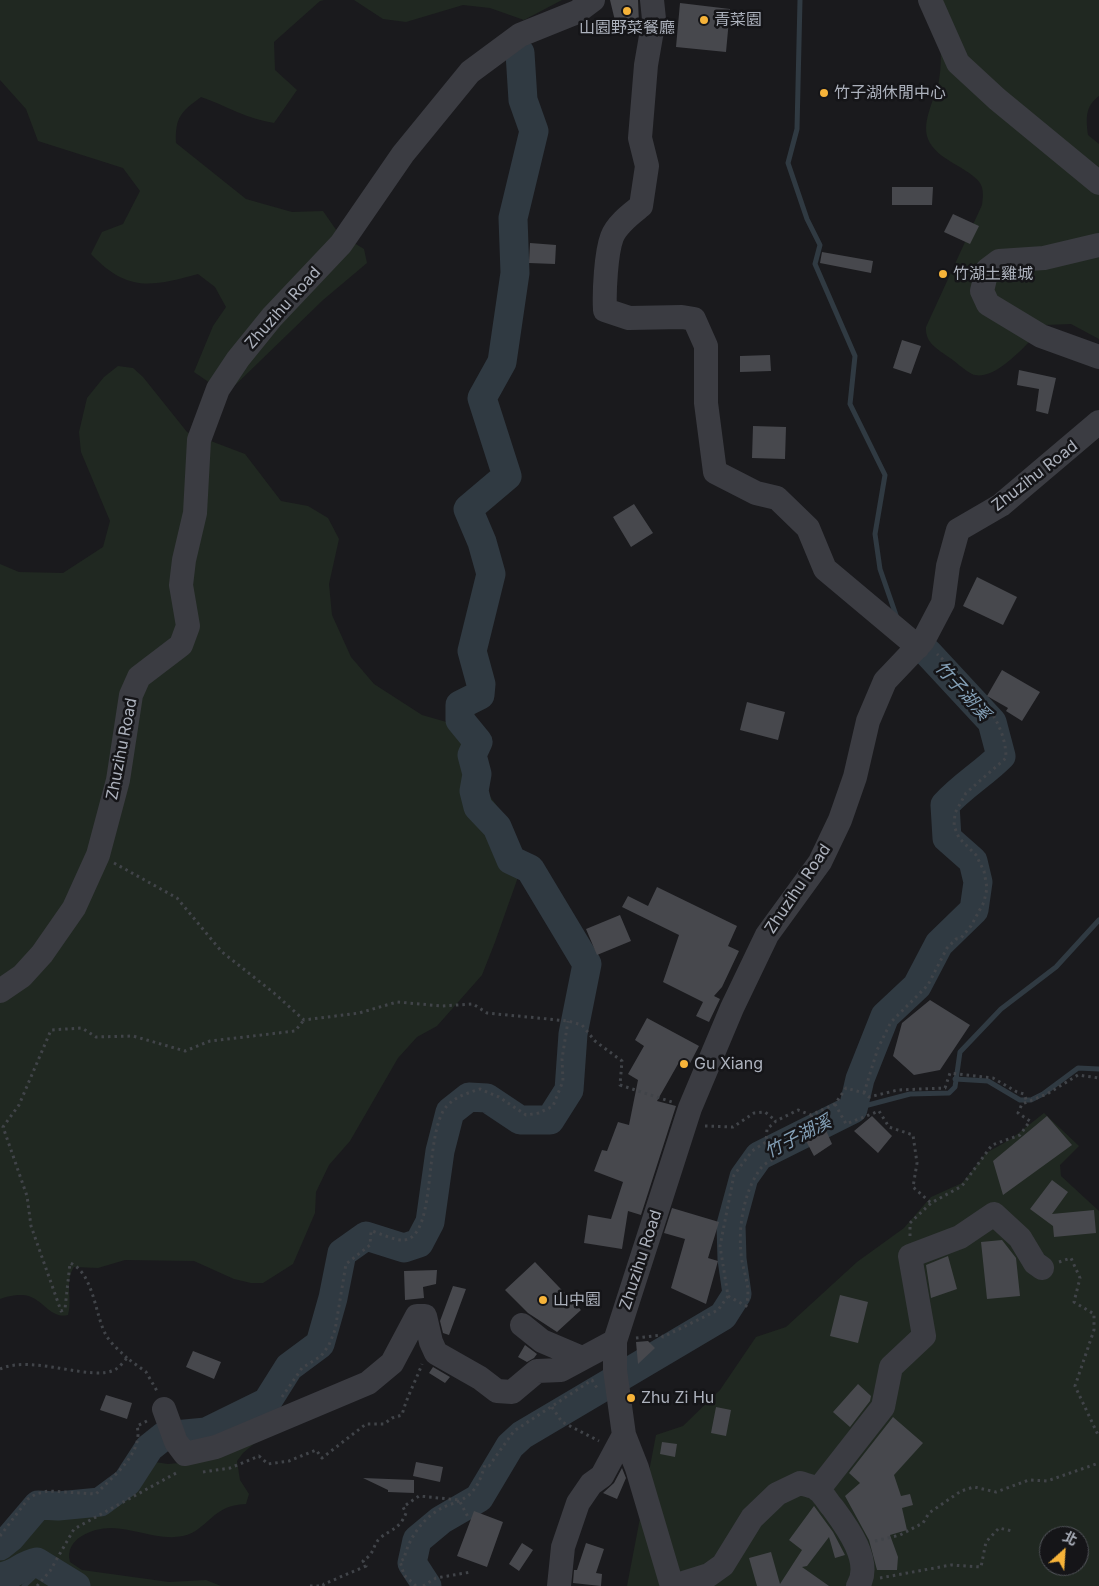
<!DOCTYPE html>
<html>
<head>
<meta charset="utf-8">
<style>
	body { margin:0 }
	#map { position:relative; width:1099px; height:1586px; overflow:hidden; background:#1a1a1d; font-family:Inter,"Noto Sans TC",sans-serif }
	canvas { display:block }
	.north { position:absolute; left:1039px; top:1526px; width:50px; height:50px; box-sizing:border-box; background:#151518; border:1px solid #52545a; border-radius:50%; rotate:26deg; font-size:14px; font-weight:700; line-height:20px; text-align:center; color:#adb2bd }
	.north::after { content:''; display:block; margin:auto; width:18px; height:22px; background:#f6b339; clip-path:polygon(50% 0,100% 100%,50% 72%,0 100%) }
</style>
</head>
<body>
<div id="map">
<canvas width="1099" height="1586"></canvas>
<div class="north">北</div>
</div>
<script>
const g = document.querySelector('canvas').getContext('2d');
g.lineJoin = 'round';
function paint(path, color) { g.fillStyle = color; g.fill(path, 'evenodd'); }
function strokePath(path, color, width, dash) { g.strokeStyle = color; g.lineWidth = width; g.lineCap = dash ? 'butt' : 'round'; g.setLineDash(dash || []); g.stroke(path); }
function label(font, color, halo, rows, align = 'center') {
  g.font = font + ' Inter,"Noto Sans TC",sans-serif'; g.lineWidth = 5; g.setLineDash([]); g.textBaseline = 'middle'; g.strokeStyle = halo; g.fillStyle = color; for (const [text, x, y, turn = 0] of rows) {
    g.save(); g.translate(x, y); g.rotate((+turn || 0) * Math.PI / 180); g.textAlign = isNaN(turn) ? turn : align; if (halo) g.strokeText(text, 0, 0); g.fillText(text, 0, 0); g.restore();
  }
}
paint(new Path2D(`
	M0,0H324L320,1L274,42L275,70L297,90L274,123C247,119 227,106 201,97C181,112 175,117 176,143L246,199L292,212L323,211L339,234L364,249L367,263L323,300L226,394L194,372L213,326L226,307L215,287L198,274C151,287 127,292 91,254L102,232L123,224L140,191L123,168L38,141L26,109L0,80Z
	M354,0H562L524,20L490,8L463,5L406,22L383,19Z
	M935,0H1099V96C1085,106 1086,119 1088,135L1099,144V339L1071,324L1045,325C1030,340 995,384 972,374C964,370 955,361 947,356C936,348 925,342 926,327L982,205C983,198 984,189 980,183C969,167 937,161 928,139C921,121 936,97 939,80C944,54 938,26 935,0Z
	M118,366L133,368L143,377L187,432L245,454L281,501L308,506L328,518L339,539L329,584L332,615L351,657L374,684L422,715L450,723L467,737L489,795L509,822L517,844L519,853L517,880L495,942L482,975L437,1026L417,1037L398,1058L350,1141L329,1165L316,1192L315,1213L293,1264L263,1283H251L234,1279L194,1261L125,1260L98,1268L74,1267C64,1282 73,1299 68,1315C52,1319 44,1302 31,1297C23,1293 8,1296 0,1299V564L19,572L63,573L103,547L110,521L81,452L79,432L87,398L104,377Z
	M1044,1113L1079,1146L1060,1165L1061,1176L1099,1211V1586H627L656,1435L683,1426L720,1390L756,1337L786,1327L857,1262L904,1228L931,1197L962,1183L986,1153L1011,1139ZM1049,1536H1079V1566H1049Z
	M265,1409L275,1414L268,1432L243,1453L237,1461L240,1480L249,1494L246,1504C211,1505 209,1530 183,1536C159,1541 134,1528 111,1528C92,1528 64,1539 70,1562L82,1570L169,1582L206,1580L221,1586H0V1541L28,1501L50,1494L99,1495L136,1459L168,1464L179,1463L251,1413Z`), '#202821');
strokePath(new Path2D(`
	M800,0L797,129L788,163L807,219L820,245L815,264L855,356L850,404L885,475L875,534L880,569L897,618
	M955,1079L988,1081L1020,1100H1031L1043,1094L1078,1068L1099,1069
	M853,1109L910,1094L949,1093L955,1087L960,1052L1001,1009L1056,967L1099,920
	M24,1586L44,1567`), '#303a42', 5);
strokePath(new Path2D(`
	M0,1546L10,1538L38,1505L58,1506L100,1502L127,1482L149,1448L164,1436L206,1432L267,1402L289,1367L320,1344L333,1298L342,1253L366,1236L404,1248L419,1243L430,1222L440,1151L450,1112L469,1097L487,1098L520,1120H550L569,1090L573,1034L587,964L530,869L511,860L497,827L478,807L474,791L477,774L472,755L478,742L460,720V705L480,695L481,684L472,651L491,574L482,542L468,509L507,476L482,398L502,362L515,273L513,218L534,131L523,100L520,53
	M0,1577C15,1575 22,1565 37,1562L76,1586
	M427,1586L412,1563L417,1540L441,1520L479,1498L510,1446L522,1435L723,1316L737,1294L732,1259L731,1225L744,1177L759,1156L853,1109L860,1079L885,1016L917,986L939,944L974,910L978,882L973,861L947,838L945,805C962,786 983,774 1001,756L992,722L928,653`), '#303a42', 29);
paint(new Path2D(`
	M610,0H638L639,24L617,29Z
	M680,3L730,9L726,52L676,47Z
	M892,187H933L932,205H892Z
	M953,214L979,226L970,244L944,232Z
	M530,243L556,245L555,264L529,263Z
	M822,252L873,261L871,273L820,263Z
	M902,340L921,346L911,374L893,368Z
	M770,355L771,371L740,372V356Z
	M1019,370L1056,378L1048,414L1036,411L1039,389L1017,385Z
	M753,426L786,427L785,459L752,458Z
	M634,504L653,533L631,547L613,517Z
	M977,577L1017,597L1003,625L963,606Z
	M1002,670L1040,692L1022,721L1006,711L1008,708L987,696Z
	M747,702L785,712L778,740L740,730Z
	M657,887L737,926L728,946L739,951L722,987L714,996L720,999L709,1022L696,1016L703,1002L663,982L679,935L622,907L628,896L648,906Z
	M620,915L631,941L597,955L586,929Z
	M930,1000L970,1025L940,1070L914,1075L893,1056L902,1023Z
	M647,1018L699,1046L687,1069L678,1064L657,1101L676,1106L641,1215L628,1211L622,1249L584,1243L588,1215L611,1219L623,1182L594,1171L602,1150L607,1151L618,1122L629,1125L638,1080L628,1074L644,1046L635,1040Z
	M872,1116L892,1136L878,1153L854,1131Z
	M1047,1116L1072,1145L1003,1195L993,1161Z
	M825,1128L832,1144L814,1156L805,1139Z
	M1052,1180L1068,1192L1052,1214L1094,1210L1096,1233L1054,1237L1053,1226L1030,1209Z
	M672,1208L719,1222L708,1258L718,1261L706,1304L671,1288L685,1239L664,1233Z
	M1002,1240L1016,1258L1020,1296L987,1299L981,1242Z
	M948,1256L957,1289L931,1298L926,1265Z
	M535,1262L581,1310L557,1332L528,1313L505,1290Z
	M437,1270L436,1284L423,1287L424,1298L405,1300L404,1271Z
	M453,1286L466,1289L449,1335L443,1333L440,1321Z
	M840,1295L868,1302L858,1343L830,1336Z
	M648,1341L655,1348L638,1364L636,1342Z
	M525,1345L537,1354L534,1358L527,1362L518,1357Z
	M193,1351L221,1362L214,1379L186,1367Z
	M433,1367L450,1377L445,1383L429,1373Z
	M858,1384L871,1396L870,1401L850,1427L833,1412Z
	M106,1395L132,1403L127,1419L100,1410Z
	M716,1407L731,1410L726,1436L711,1433Z
	M893,1417L923,1443L894,1475L901,1496L910,1494L913,1505L902,1508L907,1530L890,1535L898,1557L897,1570H877L869,1540L845,1496L860,1483L849,1473Z
	M662,1442L677,1444L675,1457L660,1454Z
	M416,1462L443,1467L440,1482L413,1476Z
	M622,1468L626,1478L617,1499L603,1493L614,1483Z
	M363,1478L414,1480V1493L388,1492V1490Z
	M814,1506L833,1532L845,1555L835,1558L829,1537L807,1566L802,1567L829,1586H757L749,1558L771,1552L780,1584L802,1550L789,1540Z
	M474,1511L503,1522L487,1567L457,1556Z
	M522,1543L533,1550L519,1571L509,1564Z
	M586,1543L604,1549L596,1573L602,1574L601,1586L573,1583L574,1570H577Z`), '#47484d');
strokePath(new Path2D(`
	M114,863L177,898L222,952L274,993L304,1020L359,1013L397,1002L442,1006L473,1004L487,1013L568,1021L582,1025L595,1041L622,1061L620,1085L672,1102
	M864,1093L878,1048L891,1022L928,985L947,948L956,939L961,938L971,926L984,902L987,888L984,871L976,855L959,838L954,826L955,813L966,793L1006,758C1006,715 967,682 937,654
	M835,1104L846,1124L879,1111L889,1127L913,1135L917,1163L913,1187L931,1203
	M811,1115L818,1131
	M705,1126L733,1127L754,1113L765,1112L776,1121
	M910,1236V1223L931,1203L962,1186L992,1145L1020,1135L1030,1121L1018,1113L1022,1104L1047,1094L1078,1075L1099,1078
	M1059,1262L1071,1258L1080,1278L1074,1302L1094,1314V1330L1075,1386L1099,1437
	M728,1296L746,1306C751,1289 745,1277 742,1261C737,1231 743,1192 761,1168C765,1163 772,1160 777,1157L766,1142
	M636,1338L661,1335L663,1337L718,1310L728,1296L720,1246L734,1175L752,1151L766,1142L767,1129L776,1121L798,1110L811,1115L835,1104L846,1088L864,1093L869,1097L898,1090L945,1088L950,1073L993,1078L1017,1092L1024,1094L1027,1102
	M127,1358C120,1351 111,1344 106,1335C95,1316 94,1273 70,1263L65,1309L61,1311L31,1226L27,1196L3,1127L19,1105L51,1030L82,1028L96,1037L133,1036L185,1051L210,1041L295,1031L304,1020
	M0,1369C33,1354 94,1383 116,1369C120,1367 124,1361 127,1358L146,1372L157,1391
	M282,1397L302,1368L321,1356L329,1345L335,1330L346,1264L370,1245L371,1231C380,1233 395,1241 404,1240C438,1237 423,1131 447,1106C456,1096 468,1093 480,1089L499,1097L526,1115L539,1113L553,1106L563,1081L562,1059L568,1021
	M552,1407L562,1422L599,1441
	M203,1472L230,1468L259,1456L268,1464L289,1461L316,1450L322,1458L366,1424H384L392,1418L402,1415C407,1396 415,1383 422,1364
	M0,1536L28,1499L36,1494L48,1491L96,1494C113,1476 144,1453 137,1426L149,1420
	M875,1541L900,1535L923,1523L929,1513L961,1491L974,1487L996,1492L1029,1480L1047,1481L1099,1463
	M880,1578L951,1565L981,1567L986,1542L999,1528L1012,1531
	M37,1586L50,1571L74,1529L178,1472
	M310,1586H319
	M323,1586L324,1584L366,1566L363,1561C376,1552 372,1546 380,1538C391,1529 400,1529 406,1513L403,1507L419,1496L459,1500L468,1517
	M416,1586L404,1575L400,1561L404,1559C408,1540 422,1519 440,1509C449,1504 464,1501 471,1493C479,1485 482,1474 485,1465L489,1466L514,1431L592,1380L597,1388
	M423,1586L436,1578L471,1572`), '#414449', 3, [2.5, 4]);
strokePath(new Path2D(`
	M652,0L654,19L646,65L640,138L647,166L641,206C631,214 617,224 612,237C606,253 604,292 605,310L629,318L682,317L694,319L706,346V403L715,472L756,493L777,498L808,528L825,569L918,647
	M930,0L958,63L997,99L1099,183
	M1099,245L1044,258L999,261L987,270L982,291L988,304L1041,336L1099,357
	M0,991L22,976L42,954L74,908L98,855L118,780L131,695L139,677L181,645L188,626L181,585L184,560L195,513L199,440L218,389L238,359L272,317L341,244L403,154L470,72L520,35L577,12L593,0
	M522,1325L542,1341L582,1358
	M164,1409L176,1442L185,1454L216,1447L368,1383L392,1363L417,1316H425L431,1342L436,1353L480,1378L497,1391L512,1392L537,1371L561,1370L615,1341
	M818,1490L883,1407L891,1367L924,1336L910,1256L960,1237L994,1214L1020,1238L1035,1263L1042,1268
	M559,1586L563,1547L578,1503L591,1484L602,1476L624,1435
	M672,1586L637,1468L624,1435L615,1370V1341L690,1108L732,1008L767,935L820,862L840,820L855,777L868,721L885,681L923,641L943,603L948,566L958,530L1001,505L1099,422
	M674,1586L709,1575L723,1565L752,1518L777,1494L800,1483C805,1485 814,1486 818,1490C824,1494 828,1503 833,1508C847,1527 873,1562 858,1586`), '#3b3c42', 24);
for (const [x, y, r, color] of [
	[627,11,5,"#f6b339"],
	[704,20,5,"#f6b339"],
	[824,93,5,"#f6b339"],
	[943,274,5,"#f6b339"],
	[684,1064,5,"#f6b339"],
	[543,1300,5,"#f6b339"],
	[631,1398,5,"#f6b339"]
]) { const dot = new Path2D(); dot.arc(x, y, r, 0, 2 * Math.PI); g.fillStyle = color; g.fill(dot); strokePath(dot, '#151518', 2); }
label('16px', '#adb2bd', '#151518', [
	["青菜園",714,20],
	["山園野菜餐廳",627,28,"center"],
	["竹子湖休閒中心",834,93],
	["竹湖土雞城",953,274],
	["Gu Xiang",694,1064],
	["山中園",553,1300],
	["Zhu Zi Hu",641,1398]
], 'left');
label('16px', '#adb2bd', '#151518', [
	["Zhuzihu Road",283,308,-48],
	["Zhuzihu Road",1035,476,-38],
	["Zhuzihu Road",122,749,-79],
	["Zhuzihu Road",798,889,-56],
	["Zhuzihu Road",641,1260,-72]
]);
label('italic 18px', '#84a0b7', '#151518', [
	["竹子湖溪",962,691,48],
	["竹子湖溪",798,1137,-27]
]);
</script>
</body>
</html>
